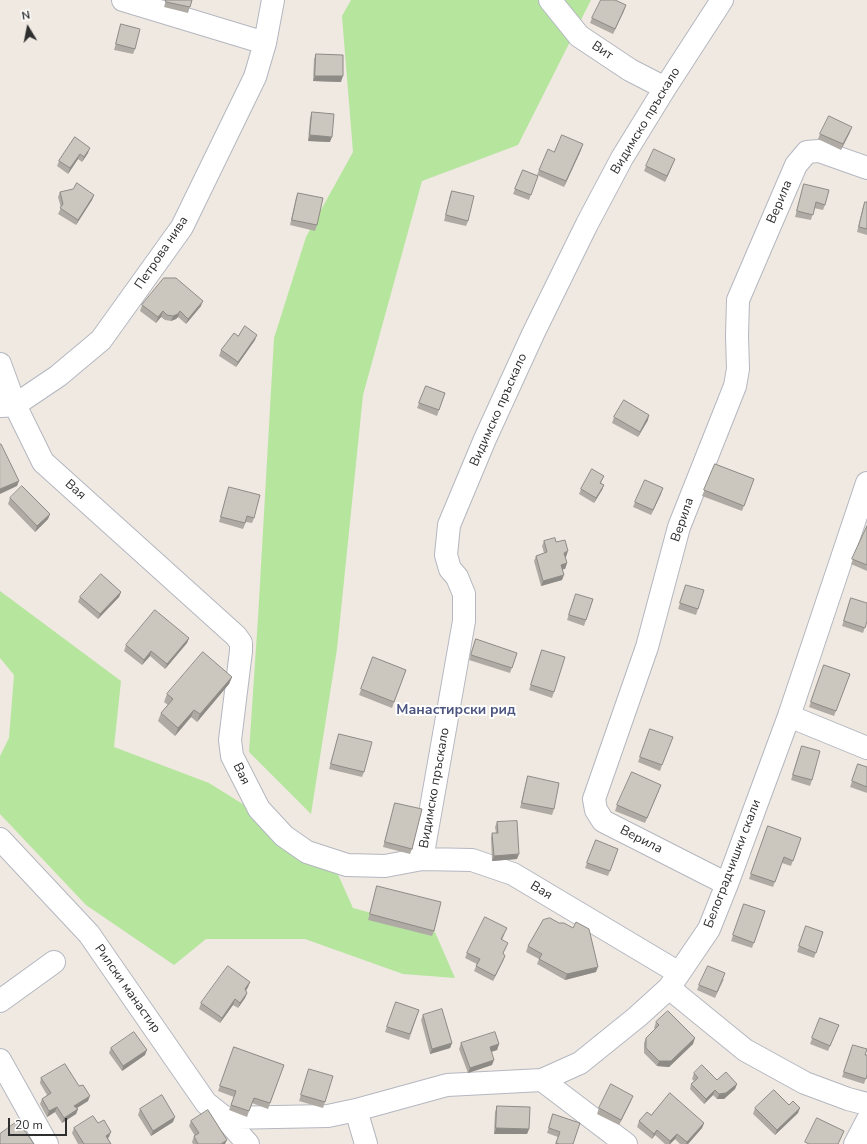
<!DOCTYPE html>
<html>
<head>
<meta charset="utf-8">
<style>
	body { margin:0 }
	#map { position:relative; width:867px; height:1144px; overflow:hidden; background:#efe9e1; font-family:"Nunito Sans",sans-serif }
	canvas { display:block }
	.north { position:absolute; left:8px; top:8px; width:40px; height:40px; -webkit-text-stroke:3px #fff; paint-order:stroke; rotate:350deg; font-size:11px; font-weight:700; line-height:16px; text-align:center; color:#2e2e2e }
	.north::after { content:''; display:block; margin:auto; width:14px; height:18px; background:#2e2e2e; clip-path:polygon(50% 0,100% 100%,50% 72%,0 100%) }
	.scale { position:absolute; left:8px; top:1118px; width:59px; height:18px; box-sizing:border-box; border:2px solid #2e2e2e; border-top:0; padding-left:5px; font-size:12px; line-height:14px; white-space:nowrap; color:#2e2e2e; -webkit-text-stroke:3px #fff; paint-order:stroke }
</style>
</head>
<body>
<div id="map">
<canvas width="867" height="1144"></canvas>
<div class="north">N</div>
<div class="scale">20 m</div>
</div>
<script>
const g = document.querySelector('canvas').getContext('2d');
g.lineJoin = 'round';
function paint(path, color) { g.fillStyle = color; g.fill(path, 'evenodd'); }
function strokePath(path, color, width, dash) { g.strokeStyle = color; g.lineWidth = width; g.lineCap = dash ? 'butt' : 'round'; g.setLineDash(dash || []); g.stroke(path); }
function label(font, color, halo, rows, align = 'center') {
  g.font = font + ' "Nunito Sans",sans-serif'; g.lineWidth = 4; g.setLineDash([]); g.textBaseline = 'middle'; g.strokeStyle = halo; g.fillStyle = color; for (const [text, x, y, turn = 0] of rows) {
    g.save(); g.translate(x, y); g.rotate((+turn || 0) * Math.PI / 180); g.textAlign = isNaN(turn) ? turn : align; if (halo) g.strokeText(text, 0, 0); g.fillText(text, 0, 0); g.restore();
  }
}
paint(new Path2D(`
	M351,0H591L518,145L422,181L363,395L337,649L311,814L249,752L258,618L274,338L306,237L353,152L342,16Z
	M0,591L121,681L114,747L209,783L331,859L353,908L434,930L455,978L403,974L305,939H206L174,965L86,905L0,814V756L9,738L14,675L0,658Z`), '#b6e59e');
const minor = new Path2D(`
	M123,0L265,43
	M550,0L579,36L630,70L665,88
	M0,364L15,405L43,462L236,636L241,643V651L230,740L232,756L259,809L284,836L307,852L347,865L385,866L422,859L472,860L513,874L679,973
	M1,406L15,405L58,376L101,340L182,227L255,77L265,43L273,0
	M789,716L867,748
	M0,839L89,934L206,1103L225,1118L248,1144
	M422,859L464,621V594L457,577L450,569L446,555L449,525L485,439L533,334L587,224L622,158L665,88L722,0
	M727,884L603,821L596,810L594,799L647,647L679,527L735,386L738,369L737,336L738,300L796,165L807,152L819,151L867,168
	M669,988L745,1050L805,1083L848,1099L867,1104
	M0,1001L54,962
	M0,1060L47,1144
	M542,1080L626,1144
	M356,1110L366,1144
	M225,1118L328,1116L356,1110L447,1085L542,1080L580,1063L637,1017L669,988L709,929L727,884L789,716L867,483
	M855,1144L867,1121`);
strokePath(minor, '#b4b7c1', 24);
strokePath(minor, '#fff', 22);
paint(new Path2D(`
	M166,0H192L188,13L164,7Z
	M626,5L613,34L590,23L592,18Z
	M121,24L135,49L133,54L114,50Z
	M316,54L341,82L313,81L314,59Z
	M312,112L330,142L308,141L310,118Z
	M850,132L841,150L818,139L820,134Z
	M75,137L88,153L82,162L78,159L68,174L57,166L59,161Z
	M581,150L564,187L537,175L539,170Z
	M675,159L665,182L644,171L646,166Z
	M523,170L538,176L529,200L513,194Z
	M804,184L825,205L823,210L814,208L811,220L795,217Z
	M452,191L468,221L466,226L444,221L450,196Z
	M60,192L94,195L92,200L76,225L58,214L61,208L58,197Z
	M298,193L317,225L315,231L290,225L296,198Z
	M865,202H867V235L857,232L863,207Z
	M142,305L201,306L186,324L178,317L176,319L171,321L165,320L161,317L156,323L140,311Z
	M255,340L236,367L219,356L221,350Z
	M426,386L445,393L437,416L417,408Z
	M614,417L648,420L638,437L612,423Z
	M715,464L754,479L742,511L702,496Z
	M604,476L601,483L604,485L602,490L594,503L579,494L581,489Z
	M229,487L254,518L252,523L246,522L243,529L219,522Z
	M661,494L651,515L633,507L635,502Z
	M10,498L50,514L48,519L35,532L8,504Z
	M867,526V571L851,564Z
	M544,541L556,542L566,557H565L567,563L565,569H563L562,580L541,586L534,561L536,556L544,553L542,546Z
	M686,585L698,609L696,615L678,609Z
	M121,592L119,597L98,619L78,602L80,597Z
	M851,598L867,621L863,633L842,626Z
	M574,599H593L584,626L567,620Z
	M189,638L187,643L165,669L150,656L142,665L124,651L126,645Z
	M476,639L517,653L510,673L469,660Z
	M542,650L554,692L552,698L529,690Z
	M373,657L406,670L392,708L359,695Z
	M824,665L850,674L834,716L809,707Z
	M232,677L229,684L197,722L191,717L175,736L158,721L161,713L168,705L164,702L167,694Z
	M650,729L662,765L660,771L638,762Z
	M339,734L364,772L362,777L329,769Z
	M800,751L812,780L810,786L791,780Z
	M858,764L867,767V793L850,787Z
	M528,776L554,809L552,815L520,808L526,782Z
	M659,791L645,823L615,811L617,805Z
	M395,803L412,849L410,854L383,847Z
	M497,822L517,859L492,861L491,838L492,833H496L495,827Z
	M768,826L801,838L791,866L782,863L773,887L749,879Z
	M596,840L618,849L608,876L585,868Z
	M377,886L434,931L432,936L368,920Z
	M744,904L765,911L752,948L731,941Z
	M806,926L823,932L814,958L797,952Z
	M505,933L502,940L506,948L503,953L505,956L503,961L493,981L474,971L477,964L465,958L467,953Z
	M528,946L596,972L565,980L537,964L539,959L526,952Z
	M724,979L715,998L697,990L699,985Z
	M250,982L248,987L246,991L247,993L245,998L238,1008L233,1005L220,1023L199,1009L201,1003Z
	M396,1002L419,1010L409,1040L385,1032Z
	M423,1015L452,1043L450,1048L430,1054L421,1020Z
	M820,1018L839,1025L828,1051L810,1044Z
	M656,1022L693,1044L669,1067L657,1066L644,1053V1043L646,1038L655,1029L654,1028Z
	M461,1043L499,1044L497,1050L491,1052L492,1065L468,1073L459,1049Z
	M234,1047L284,1065L268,1109L252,1103L247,1117L229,1110L234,1097L218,1091Z
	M111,1048L145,1055L122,1071L109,1053Z
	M851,1050L865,1055L867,1075L864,1084L842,1077Z
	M309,1069L325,1102L323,1108L299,1101Z
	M694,1073L717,1080L737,1084L735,1089L724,1099H717L713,1095L704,1104L690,1089L691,1084L694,1081L692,1079Z
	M41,1078L88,1101L77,1108L78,1109L76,1114L62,1123L55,1112L47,1117L40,1104L42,1099L47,1095L40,1083Z
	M631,1101L619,1125L597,1114L599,1108Z
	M789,1105L798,1113L775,1135L753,1114L755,1108Z
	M497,1106L529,1129L527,1134H494L495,1112Z
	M140,1109L173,1122L151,1136L138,1115Z
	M553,1114L573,1144H555L558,1137L547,1133Z
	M651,1115L704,1123L702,1128L688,1144H680L675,1139L670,1144H665L655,1135L652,1139L637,1127L639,1121Z
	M191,1121L225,1144H193L192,1142L194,1136H195L189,1126Z
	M98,1123L109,1137L108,1138L111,1144H78L72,1133L74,1128Z`), '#afaba4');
paint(new Path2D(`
	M626,5L624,11L613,34L615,29Z
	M315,76H343L341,82L313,81Z
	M852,127L850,132L841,150L843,144Z
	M310,135L332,137L330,142L308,141Z
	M583,144L581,150L564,187L566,181Z
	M90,148L88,153L82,162L84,157Z
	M80,154L78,159L68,174L70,168Z
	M675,159L673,164L665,182L667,176Z
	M94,195L92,200L76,225L78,220Z
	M203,301L201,306L186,324L188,319Z
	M163,311L161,317L156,323L158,317Z
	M180,311L178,317L176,319L171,321L173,316Z
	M257,335L255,340L236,367L238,362Z
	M649,415L648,420L638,437L640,432Z
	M19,481L17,486L0,494V489Z
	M604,485L602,490L594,503L596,498Z
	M663,488L661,494L651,515L653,510Z
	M50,514L48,519L35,532L37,526Z
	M568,551L566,557L562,558L564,553Z
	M567,563L565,569L559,570L561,565Z
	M564,575L562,580L541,586L543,581Z
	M121,592L119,597L98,619L100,614Z
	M189,638L187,643L165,669L167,664Z
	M151,651L150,656L142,665L144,660Z
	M232,677L229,684L197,722L200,714Z
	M194,710L191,717L175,736L178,728Z
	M519,854L517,859L492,861L494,856Z
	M505,956L503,961L493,981L495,976Z
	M598,967L596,972L565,980L567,974Z
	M250,982L248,987L243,995L245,989Z
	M247,993L245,998L238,1008L240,1003Z
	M235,999L233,1005L220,1023L222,1018Z
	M695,1038L693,1044L669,1067L657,1066L659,1061Z
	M452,1043L450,1048L430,1054L432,1049Z
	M499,1044L497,1050L488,1053L490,1047Z
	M147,1050L145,1055L122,1071L123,1066Z
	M494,1060L492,1065L468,1073L470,1068Z
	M737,1084L735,1089L724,1099H717L719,1094Z
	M715,1090L713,1095L704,1104L706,1099Z
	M90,1096L88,1101L72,1111L74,1106Z
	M633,1096L631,1101L619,1125L621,1120Z
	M57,1107L55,1112L47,1117L49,1111Z
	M800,1108L798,1113L775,1135L777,1130Z
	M78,1109L76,1114L62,1123L64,1118Z
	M175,1117L173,1122L151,1136L153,1131Z
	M704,1123L702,1128L688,1144H686L687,1142Z
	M496,1128L529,1129L527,1134H494Z
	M657,1130L655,1135L652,1139L654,1134Z
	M111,1132L109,1137L104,1141L106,1136Z
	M677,1134L675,1139L670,1144H669L670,1141Z
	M227,1140L225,1144H221Z`), '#8e8b86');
const building = new Path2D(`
	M166,0H192L190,7L166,2Z
	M601,0H615L626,5L615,29L592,18Z
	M121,24L140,29L135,49L116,44Z
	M316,54L343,55V76H315Z
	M312,112L334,114L332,137L310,135Z
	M829,116L852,127L843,144L820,134Z
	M562,135L583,144L566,181L539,170L548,149L554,152Z
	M75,137L90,148L84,157L80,154L70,168L59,161Z
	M654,149L675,159L667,176L646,166Z
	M523,170L538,176L531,195L515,189Z
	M77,183L94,195L78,220L60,208L63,204L60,192L73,189Z
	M804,184L829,190L825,205L816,202L813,215L797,211Z
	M452,191L474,196L468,221L446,215Z
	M298,193L323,198L317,225L292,220Z
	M865,202H867V229L859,227Z
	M164,278H176L203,301L188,319L180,311L178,314L173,316L167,315L163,311L158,317L142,305Z
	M245,326L257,335L238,362L221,350L234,333L238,336Z
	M426,386L445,393L439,410L419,403Z
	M624,400L649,415L640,432L614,417Z
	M0,444H1L19,481L0,489Z
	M715,464L754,479L744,506L704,490Z
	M592,469L604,476L600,483L604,485L596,498L581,489Z
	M645,480L663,488L653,510L635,502Z
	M22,486L50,514L37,526L10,498Z
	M229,487L260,495L254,518L247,516L245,523L221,517Z
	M867,526V565L852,559Z
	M555,538L556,542L565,540L568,551L564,553L567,563L561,565L564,575L543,581L536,556L547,552L544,541Z
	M101,574L121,592L100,614L80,597Z
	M686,585L704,590L698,609L680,603Z
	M576,594L593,599L586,620L569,615Z
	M851,598L867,603V621L865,628L844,621Z
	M155,610L189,638L167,664L151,651L144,660L126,645Z
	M476,639L517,653L512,668L471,655Z
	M542,650L565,657L554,692L531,685Z
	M203,652L232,677L200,714L194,710L178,728L161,713L173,699L167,694Z
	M373,657L406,670L394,702L361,689Z
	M824,665L850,674L836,711L811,702Z
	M650,729L673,737L662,765L640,757Z
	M339,734L372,742L364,772L331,764Z
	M802,746L820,751L812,780L793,775Z
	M858,764L867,767V787L852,781Z
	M632,772L661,785L647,818L617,805Z
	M528,776L559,783L554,809L522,803Z
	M395,803L422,809L412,849L385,842Z
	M517,821L519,854L494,856L492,833H498L497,822Z
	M768,826L801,838L793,861L784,857L775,882L751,874Z
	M596,840L618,849L610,871L587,863Z
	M377,886L441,902L434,931L370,914Z
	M744,904L765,911L754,943L733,935Z
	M485,917L507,928L501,939L508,943L503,953L505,956L495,976L476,966L480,959L467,953Z
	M550,918L559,923H564L573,928L576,922L589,929L598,967L567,974L539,959L542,954L528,946L543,920Z
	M806,926L823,932L816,953L799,946Z
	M228,966L250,982L245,989L247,993L240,1003L235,999L222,1018L201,1003Z
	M708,966L725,973L717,992L699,985Z
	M396,1002L419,1010L410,1034L387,1027Z
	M442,1009L452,1043L432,1049L423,1015Z
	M668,1011L695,1038L671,1061H659L646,1048V1038L659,1025L656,1022Z
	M820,1018L839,1025L830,1046L812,1038Z
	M134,1032L147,1050L123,1066L111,1048Z
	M495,1032L499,1044L490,1047L494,1060L470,1068L461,1043Z
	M853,1045L867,1049L865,1055H867V1075L866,1079L844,1072Z
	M234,1047L284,1065L270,1103L254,1098L249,1111L231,1105L236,1091L220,1086Z
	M65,1064L79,1086L83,1085L90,1096L74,1106L78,1109L64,1118L57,1107L49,1111L42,1099L51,1093L41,1078Z
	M702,1065L717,1080L726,1072L737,1084L726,1093L719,1094L715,1090L706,1099L691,1084L698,1078L694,1073Z
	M309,1069L333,1076L325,1102L301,1095Z
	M611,1084L633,1096L621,1120L599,1108Z
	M774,1090L789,1105L793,1101L800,1108L777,1130L755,1108Z
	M670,1093L704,1123L687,1142L677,1134L670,1141L657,1130L654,1134L639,1121L647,1112L651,1115Z
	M162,1095L175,1117L153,1131L140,1109Z
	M497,1106L530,1107L529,1129L496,1128Z
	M208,1110L227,1140L221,1144H198L194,1136L199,1133L191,1121Z
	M553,1114L580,1123L573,1144H559L556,1143L560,1132L549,1128Z
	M93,1116L98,1123L104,1120L111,1132L106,1136L111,1144H84L74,1128Z
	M817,1118L844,1131L838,1144H809L805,1142Z
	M18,1121L34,1144H0V1134Z`);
paint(building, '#cbc7bf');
strokePath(building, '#8e8b86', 1);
label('13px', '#2e2e2e', '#fff', [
	["Вит",602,51,34],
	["Видимско пръскало",646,121,-59],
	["Верила",780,202,-67],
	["Петрова нива",162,253,-56],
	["Видимско пръскало",499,410,-66],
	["Вая",75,490,42],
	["Верила",683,520,-71],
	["Вая",241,774,64],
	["Видимско пръскало",435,788,-80],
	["Верила",641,840,27],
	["Белоградчишки скали",733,864,-69],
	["Вая",541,891,31],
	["Рилски манастир",127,989,55]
]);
label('bold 14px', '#4d5680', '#fff', [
	["Манастирски рид",456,711]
]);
</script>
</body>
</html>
